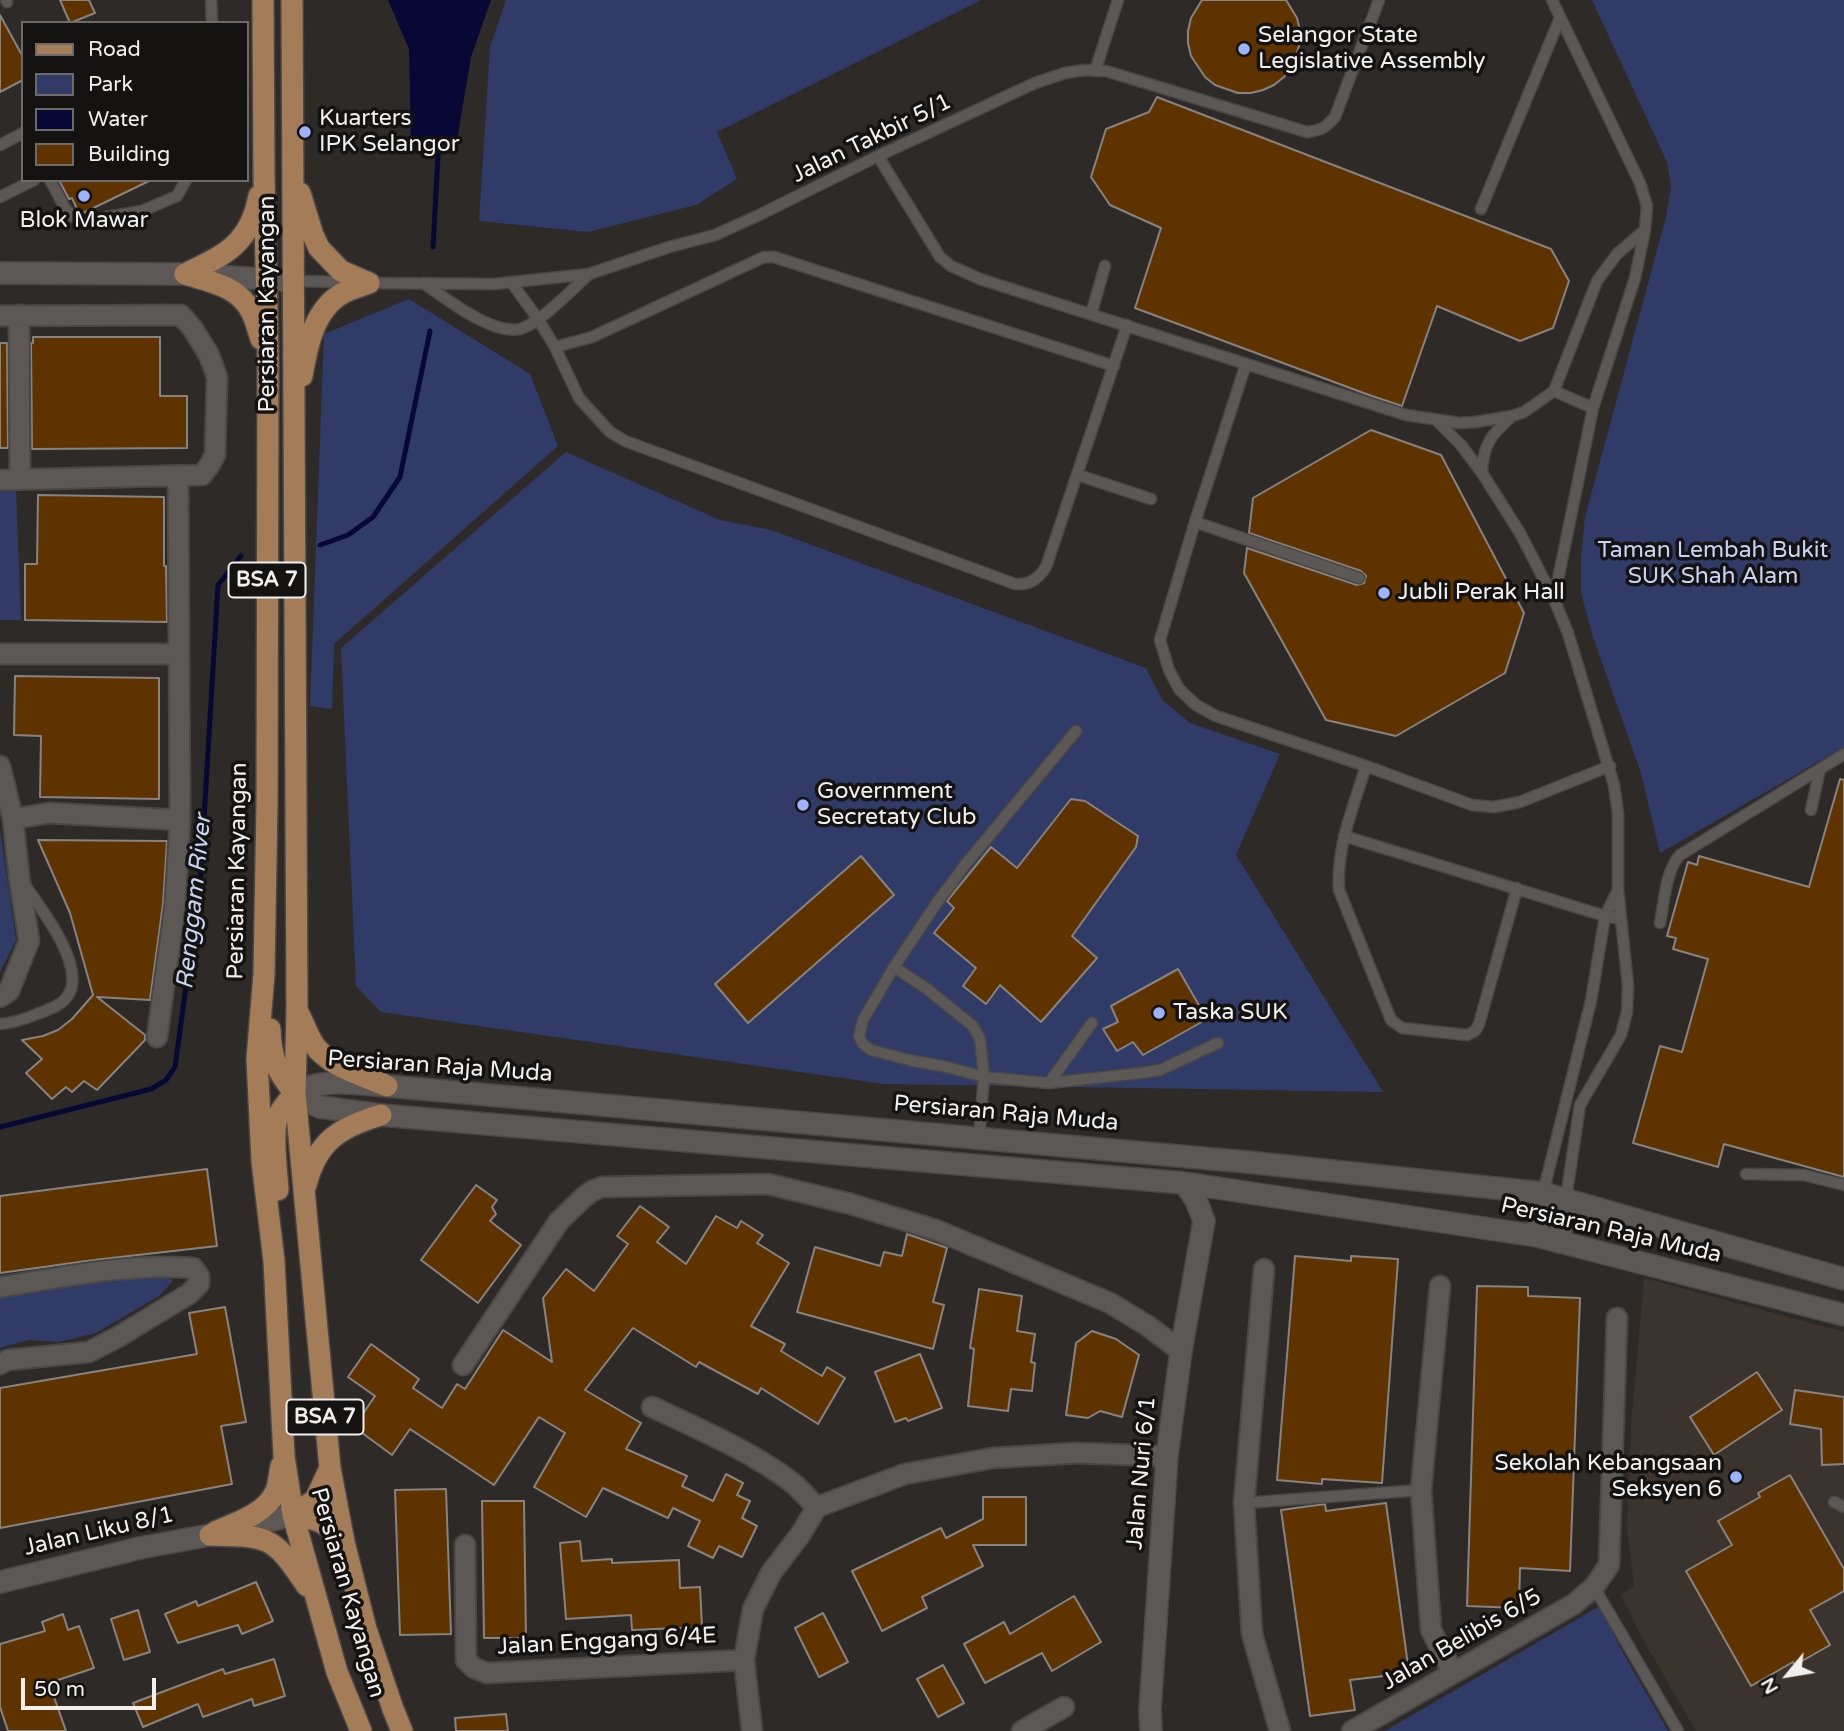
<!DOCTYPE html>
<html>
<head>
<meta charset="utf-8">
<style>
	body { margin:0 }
	#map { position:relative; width:1844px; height:1731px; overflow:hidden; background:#2d2a28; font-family:"Varela Round",sans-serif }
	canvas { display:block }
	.legend { position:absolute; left:21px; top:21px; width:228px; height:161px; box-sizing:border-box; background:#141312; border:2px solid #6d6b6a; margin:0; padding:9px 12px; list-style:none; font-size:21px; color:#f2f0ef }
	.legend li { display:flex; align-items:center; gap:14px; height:35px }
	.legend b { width:35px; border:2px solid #6d6b6a }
	.north { position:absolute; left:1753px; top:1640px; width:70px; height:70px; -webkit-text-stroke:5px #141312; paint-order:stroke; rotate:240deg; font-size:19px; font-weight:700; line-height:28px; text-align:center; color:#f2f0ef }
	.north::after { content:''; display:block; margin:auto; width:24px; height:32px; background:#f2f0ef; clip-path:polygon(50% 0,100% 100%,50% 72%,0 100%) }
	.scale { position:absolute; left:21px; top:1678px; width:135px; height:32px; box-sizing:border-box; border:4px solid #f2f0ef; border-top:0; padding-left:9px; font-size:21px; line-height:24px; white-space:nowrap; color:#f2f0ef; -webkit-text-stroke:5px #141312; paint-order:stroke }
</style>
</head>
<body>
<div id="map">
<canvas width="1844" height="1731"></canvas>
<ul class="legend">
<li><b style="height:9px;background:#a47c58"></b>Road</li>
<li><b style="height:19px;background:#313b67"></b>Park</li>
<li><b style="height:19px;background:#070835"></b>Water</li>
<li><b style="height:19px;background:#5e3300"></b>Building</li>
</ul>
<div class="north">N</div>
<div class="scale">50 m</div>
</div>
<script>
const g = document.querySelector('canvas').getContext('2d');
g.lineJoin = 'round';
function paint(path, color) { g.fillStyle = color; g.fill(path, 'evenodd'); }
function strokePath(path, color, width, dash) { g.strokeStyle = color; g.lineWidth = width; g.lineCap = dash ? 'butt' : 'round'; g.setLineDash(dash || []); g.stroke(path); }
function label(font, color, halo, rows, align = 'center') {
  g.font = font + ' "Varela Round",sans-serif'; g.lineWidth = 7; g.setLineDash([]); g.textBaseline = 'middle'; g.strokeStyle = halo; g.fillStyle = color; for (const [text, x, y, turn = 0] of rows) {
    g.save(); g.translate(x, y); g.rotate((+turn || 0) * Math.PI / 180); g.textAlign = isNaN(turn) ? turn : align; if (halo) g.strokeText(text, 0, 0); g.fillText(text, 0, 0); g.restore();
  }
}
paint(new Path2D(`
	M1644,1278L1844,1332V1731H1696L1642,1638L1621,1594L1634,1586L1627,1528L1631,1426Z`), '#3b332d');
paint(new Path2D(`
	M506,0H981L717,132L737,179L696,205L588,232L479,221L490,47Z
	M1592,0H1844V747L1660,853L1641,773L1593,637L1581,593V556L1585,517L1666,217L1671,187L1667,162Z
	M409,299L530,374L558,446L334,644L332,709L310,706L324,334Z
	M566,452L720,520L771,530L1146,668L1163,701L1190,723L1280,754L1236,855L1383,1092L884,1084L381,1012L356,986L341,648Z
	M0,488H16L21,620H0Z
	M0,828L16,940L0,972Z
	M165,1271L170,1274L172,1282L159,1296L96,1333L59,1342L28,1340L0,1348V1297Z
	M1600,1606L1621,1649L1668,1731H1385Z`), '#313b67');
paint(new Path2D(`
	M388,0H491L471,57L457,140L411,145L409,49Z`), '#070835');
strokePath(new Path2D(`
	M433,247L439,138
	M320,545L348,535L373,517L400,477L430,331
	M0,1127L151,1089L166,1080L175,1067L200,885L218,585L241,556`), '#070835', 5);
const building = new Path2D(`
	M60,0H89L95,13L70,23Z
	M1202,0H1286L1297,18L1300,31V43L1292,67L1284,77L1274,85L1263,90L1251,93H1238L1215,85L1205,77L1191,56L1188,43V31L1191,18Z
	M0,15L23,57V80L0,92Z
	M1157,97L1551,249L1569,281L1553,328L1520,341L1437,306L1402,406L1369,395L1135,308L1161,228L1110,205L1091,177L1106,129L1149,112Z
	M59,180H151L83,213L78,211L72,198L69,199Z
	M33,337H160V396H187V448L32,449L31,343H33Z
	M0,343H7L8,448H0Z
	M1371,430L1441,455L1524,613L1505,673L1396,736L1326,720L1244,573L1247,548L1357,585L1364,583L1366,576L1361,571L1249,533L1253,498Z
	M38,495L164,497V566H166L167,622L25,620V564H37Z
	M15,676L159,678V799L40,797L41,736L14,735Z
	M1840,779L1844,780V1177L1724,1144L1718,1167L1633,1143L1660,1046L1682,1052L1708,959L1673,949L1676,938L1667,936L1688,862L1697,865L1699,856L1809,887Z
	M1071,799L1085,801L1138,836L1136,847L1072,936L1097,958L1041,1022L1000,985L986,1004L963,986L976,968L934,933L954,908L947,901L991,847L1017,868Z
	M38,840L167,841L163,904L150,1000L97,997L145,1035V1040L97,1090L84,1081L72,1092L66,1087L52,1099L26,1073L42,1059L22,1040L43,1036L58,1030L72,1019L93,995L70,913Z
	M861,856L894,895L748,1023L715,984Z
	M1178,969L1207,1019L1143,1055L1133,1042L1117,1051L1103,1029L1118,1022L1111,1006Z
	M207,1169L217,1246L94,1260L0,1273V1196Z
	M476,1185L497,1200L492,1207L496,1214L490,1221L521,1245L478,1303L421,1260Z
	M640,1206L669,1227L657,1242L686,1264L716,1216L737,1228L741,1221L763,1235L757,1243L789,1263L751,1326L785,1344L781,1351L822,1376L827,1367L845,1378L818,1424L761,1388L758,1394L699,1362L696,1367L633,1328L585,1390L641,1423L626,1449L687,1476L682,1486L713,1501L726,1474L743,1483L737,1495L750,1501L742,1518L757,1526L742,1557L719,1546L713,1558L688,1546L700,1521L673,1508L668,1518L603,1488L586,1517L534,1487L565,1433L539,1417L494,1485L410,1429L392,1455L354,1427L375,1396L348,1377L371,1344L419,1379L413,1388L442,1408L457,1384L465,1389L503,1330L552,1362L543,1298L566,1269L594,1291L628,1244L617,1236Z
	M907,1234L947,1248L933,1302L944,1305L933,1349L797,1312L815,1247L880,1266L884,1252L902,1256Z
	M1295,1256L1351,1261V1256L1398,1259L1382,1483L1322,1479V1484L1277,1480Z
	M1477,1286L1528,1287V1296L1580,1298L1570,1571L1520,1568L1519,1608L1467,1606Z
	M979,1289L1022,1296L1017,1331L1035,1334L1031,1362L1035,1363L1032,1391L1011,1389L1008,1411L968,1406L974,1349L970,1348Z
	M225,1307L246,1422L221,1426L232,1484L0,1528V1388L197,1354L189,1313Z
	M1092,1331L1116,1339L1139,1355L1122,1417L1100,1411L1088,1418L1066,1415L1076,1343Z
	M920,1354L942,1408L908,1421L906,1418L895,1422L875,1372Z
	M1757,1372L1782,1410L1714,1455L1690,1417Z
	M1795,1390L1844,1397V1464L1822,1465L1821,1429L1790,1424Z
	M1790,1475L1844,1569V1591L1810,1610L1830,1645L1795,1665L1793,1662L1751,1686L1686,1571L1732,1545L1718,1521L1760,1497L1758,1493Z
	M446,1489L451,1634L400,1635L395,1490Z
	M983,1497H1026V1545H973L983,1566L922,1597L927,1608L882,1631L852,1571L941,1528L946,1538L983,1519Z
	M482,1501H524L526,1638H484Z
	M1386,1503L1409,1673L1350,1680L1355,1710L1310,1716L1281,1510L1325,1504L1326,1511Z
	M580,1541L582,1561L612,1559V1563L679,1560L680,1588L700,1587L702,1627L632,1630L631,1615L566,1619L560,1543Z
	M256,1582L273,1621L242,1634L238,1625L178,1643L165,1614L196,1601L198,1606Z
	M1074,1596L1101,1642L1052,1671L1042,1653L985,1683L964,1644L1004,1622L1010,1634Z
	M138,1610L150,1652L124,1660L111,1619Z
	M823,1613L848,1662L819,1677L795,1628Z
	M63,1614L68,1630L79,1626L94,1668L49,1683L66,1731H8L0,1707V1644L45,1631L42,1622Z
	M274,1659L285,1696L254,1706L252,1699L203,1717L198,1704L143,1727L133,1703L223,1669L225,1674Z
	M943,1665L964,1703L938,1717L917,1679Z
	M506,1714L508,1731H456L455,1718Z`);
paint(building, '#5e3300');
strokePath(building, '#868380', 2);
const lane = new Path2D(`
	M6,0L7,2
	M211,0L212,23
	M1552,0L1640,183L1647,206L1645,230L1635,278L1593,408L1554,599
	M1095,71L1118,0
	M0,145L23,133
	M878,156L940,257L951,266L980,279L1406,415L1459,423L1476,422L1512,416L1524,412L1554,391L1597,281L1617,254L1645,230
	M50,180L65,208L73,217L84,221L142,211L177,196L186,180
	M0,197L34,180
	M1481,209L1560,18
	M293,281L351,282
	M511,282L538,319L555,347L579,398L610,432L625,441L1015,584C1030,585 1038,579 1046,567L1127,325
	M366,283L494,284L589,274L669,247L715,235L757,216L878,156L1035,83L1065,73L1085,70L1106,71L1307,132C1322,130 1325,128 1335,117L1379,0
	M423,283C446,298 491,335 520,329C539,324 574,288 589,274
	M1091,314L1105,266
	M555,347L592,337L764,257H774L1114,366
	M1246,364L1195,522L1160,640L1169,670L1179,689L1196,705L1216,716L1366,766L1472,805L1494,807L1520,802L1610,766
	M1554,391L1593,408
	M1435,419L1461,445L1482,473L1520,533L1554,599L1568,633L1614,785L1618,814V889L1628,986L1627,1012L1621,1035L1580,1105L1566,1198
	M1482,472C1483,445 1491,435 1511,417
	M1078,475L1151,499
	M1195,522L1359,578
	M1076,731L965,865L936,904L894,967L863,1020L859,1036L863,1044L871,1050L909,1060L947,1067L984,1077L1049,1083L1141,1073L1160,1070L1218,1043
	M1366,766C1354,805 1336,848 1339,890L1391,1020L1402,1028L1467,1035L1475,1031L1479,1024L1517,888
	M1811,810L1820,769L1844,754
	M1344,836L1605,916L1620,919
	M1660,923C1664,903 1666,869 1680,855L1820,769
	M894,967L927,989L973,1026L980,1039L984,1077L979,1138
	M0,1024C13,1023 25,1019 37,1014C48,1010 63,1005 69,994C85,964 41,909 25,885
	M1049,1083L1092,1023
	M1746,1174L1804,1175L1844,1185
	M1543,1193L1591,1001L1605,916L1618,890
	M1834,1502L1844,1507
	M1244,1503L1421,1490
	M1594,1587L1678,1731`);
const street = new Path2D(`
	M19,315L20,479
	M0,316L181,315L193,329L209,355L217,377L215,455L209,466L202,475L0,480
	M0,654H179
	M0,766L13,819L19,876L29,941L9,991L0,997
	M13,819L49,813L180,820
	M157,1037L175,905L180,820L178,477
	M1264,1269L1244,1503L1252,1634L1280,1731
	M1440,1286L1421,1490L1431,1630L1453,1673
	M0,1287C63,1277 129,1263 193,1268L199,1276V1284L189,1294L174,1303L118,1337L89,1352L8,1360L0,1364
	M463,1365L559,1221L584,1197L592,1191L602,1187L768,1184L851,1204L936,1230L1110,1303L1148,1326L1181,1351
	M652,1407C701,1430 751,1451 794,1484C802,1491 809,1500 817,1507
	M465,1545L466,1660L474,1668L487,1673L744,1660
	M752,1731L744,1660L753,1609L771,1573L800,1535L817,1507L905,1474L993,1458L1076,1453L1167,1456
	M1022,1731L1064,1707
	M1352,1731L1574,1604L1594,1587L1609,1565L1617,1318`);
const secondary = new Path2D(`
	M0,273L185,274L292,281
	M1537,1236L1543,1193
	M1559,1242L1566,1198
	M1844,1279L1543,1193L1247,1162L387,1086C355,1084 323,1077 295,1093L306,1101L320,1107L381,1115L1184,1183L1537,1236L1844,1315
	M0,1582L140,1548L210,1535L293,1515
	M1151,1731L1150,1710L1167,1456L1181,1351L1204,1221L1196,1200L1184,1183`);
const primary = new Path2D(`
	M263,0L264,173L268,358L267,802L264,974L257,1059L262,1161L274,1261L284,1456L293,1515L337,1672L361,1731
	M292,0L297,1009L295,1093L330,1468L344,1542L366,1629L393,1709L402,1731
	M300,193L313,235L319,248L341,271L369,283
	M185,274C225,255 250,244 259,196
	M185,274C211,282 239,286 252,313C256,321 258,331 261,339
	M302,376C307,346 314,309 343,293C351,289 361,286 369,283
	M299,1014C304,1024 308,1035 314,1045C330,1067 363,1075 387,1086
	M270,1029C271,1057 276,1072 295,1093
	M306,1185C317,1141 340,1127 381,1115
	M278,1190C277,1171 271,1131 278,1116C282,1107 289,1100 295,1093
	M293,1515L315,1500L330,1468
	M293,1515C320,1520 325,1521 344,1542
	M215,1532C235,1523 264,1515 275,1493C279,1486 279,1474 281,1466
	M210,1535C227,1536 249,1534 266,1541C284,1549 296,1571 307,1586`);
strokePath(lane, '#4a4846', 13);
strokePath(street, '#4a4846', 23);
strokePath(secondary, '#4a4846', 24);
strokePath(primary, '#4a4846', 24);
strokePath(lane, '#5c5856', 10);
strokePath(street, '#5c5856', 19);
strokePath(secondary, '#5c5856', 21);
strokePath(primary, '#a47c58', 21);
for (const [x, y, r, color] of [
	[1244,49,7,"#9fb3fd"],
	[305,132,7,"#9fb3fd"],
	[84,196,7,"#9fb3fd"],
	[1384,593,7,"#9fb3fd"],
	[803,805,7,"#9fb3fd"],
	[1159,1013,7,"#9fb3fd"],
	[1736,1477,7,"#9fb3fd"]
]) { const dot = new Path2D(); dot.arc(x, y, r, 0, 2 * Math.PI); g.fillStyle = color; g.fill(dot); strokePath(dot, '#141312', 2.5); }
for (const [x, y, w] of [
	[267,580,77],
	[325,1417,77]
]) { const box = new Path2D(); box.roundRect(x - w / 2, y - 17.5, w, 35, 5); g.fillStyle = '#141312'; g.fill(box); strokePath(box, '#f2f0ef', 2); }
label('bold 21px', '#f2f0ef', null, [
	["BSA 7",267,580],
	["BSA 7",325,1417]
]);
label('23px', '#f2f0ef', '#141312', [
	["Selangor State",1258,36],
	["Legislative Assembly",1258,62],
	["Kuarters",319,119],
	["IPK Selangor",319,145],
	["Blok Mawar",84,221,"center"],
	["Jubli Perak Hall",1398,593],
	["Government",817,792],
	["Secretaty Club",817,818],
	["Taska SUK",1173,1013],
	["Sekolah Kebangsaan",1722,1464,"right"],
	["Seksyen 6",1722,1490,"right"]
], 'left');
label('23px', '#f2f0ef', '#141312', [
	["Jalan Takbir 5/1",872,139,-26],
	["Persiaran Kayangan",268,304,-90],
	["Persiaran Kayangan",238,871,-89],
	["Persiaran Raja Muda",440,1067,4],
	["Persiaran Raja Muda",1006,1114,5],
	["Persiaran Raja Muda",1611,1231,13],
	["Jalan Nuri 6/1",1142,1473,-85],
	["Jalan Liku 8/1",99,1532,-13],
	["Persiaran Kayangan",347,1593,74],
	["Jalan Belibis 6/5",1462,1640,-30],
	["Jalan Enggang 6/4E",607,1642,-3]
]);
label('23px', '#c9d3f3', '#141312', [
	["Taman Lembah Bukit",1713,551],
	["SUK Shah Alam",1713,577]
]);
label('italic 24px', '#c8d2f3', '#141312', [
	["Renggam River",195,902,-84]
]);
</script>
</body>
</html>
